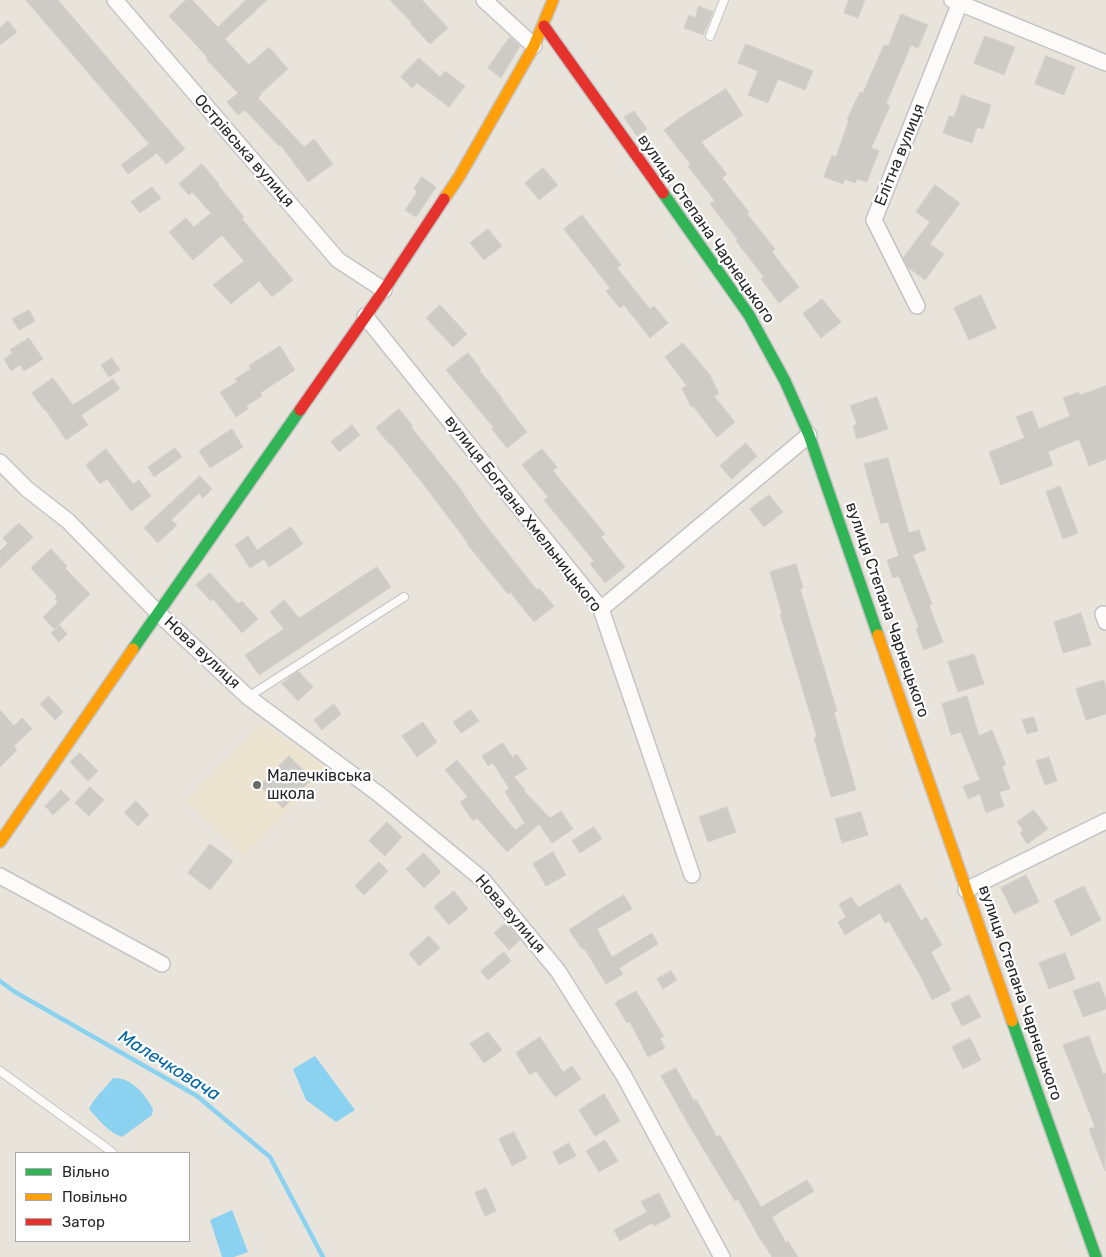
<!DOCTYPE html>
<html>
<head>
<meta charset="utf-8">
<style>
	body { margin:0 }
	#map { position:relative; width:1106px; height:1257px; overflow:hidden; background:#e8e4dc; font-family:Rubik,sans-serif }
	canvas { display:block }
	.legend { position:absolute; left:15px; top:1152px; width:175px; height:90px; box-sizing:border-box; background:#fff; border:1px solid #a9a9a9; margin:0; padding:6px 9px; list-style:none; font-size:15px; color:#282828 }
	.legend li { display:flex; align-items:center; gap:10px; height:25px }
	.legend b { width:25px; border:1px solid #a9a9a9 }
</style>
</head>
<body>
<div id="map">
<canvas width="1106" height="1257"></canvas>
<ul class="legend">
<li><b style="height:6px;background:#30b455"></b>Вільно</li>
<li><b style="height:6px;background:#ff9f0a"></b>Повільно</li>
<li><b style="height:6px;background:#e5322d"></b>Затор</li>
</ul>
</div>
<script>
const g = document.querySelector('canvas').getContext('2d');
g.lineJoin = 'round';
function paint(path, color) { g.fillStyle = color; g.fill(path, 'evenodd'); }
function strokePath(path, color, width, dash) { g.strokeStyle = color; g.lineWidth = width; g.lineCap = dash ? 'butt' : 'round'; g.setLineDash(dash || []); g.stroke(path); }
function label(font, color, halo, rows, align = 'center') {
  g.font = font + ' Rubik,sans-serif'; g.lineWidth = 4.5; g.setLineDash([]); g.textBaseline = 'middle'; g.strokeStyle = halo; g.fillStyle = color; for (const [text, x, y, turn = 0] of rows) {
    g.save(); g.translate(x, y); g.rotate((+turn || 0) * Math.PI / 180); g.textAlign = isNaN(turn) ? turn : align; if (halo) g.strokeText(text, 0, 0); g.fillText(text, 0, 0); g.restore();
  }
}
paint(new Path2D(`
	M262,723L328,769L244,856L185,801Z`), '#ece4d0');
paint(new Path2D(`
	M315,1056L355,1110L336,1122L306,1100L293,1069Z
	M113,1078C131,1077 145,1094 153,1109L152,1115L122,1137C109,1133 98,1119 89,1109C95,1096 105,1089 113,1078Z
	M232,1210L248,1252L234,1257H222L210,1220Z`), '#8ad2f0');
strokePath(new Path2D(`
	M0,981L15,992L197,1096L270,1157L323,1257`), '#8ad2f0', 4.5);
const building = new Path2D(`
	M26,0H58L185,149L166,164L157,153L128,174L121,165L149,144Z
	M186,0H192L218,27L246,0H267L225,39L249,65L269,47L288,69L260,94L261,95L258,98L304,147L314,139L333,164L308,182L280,144L279,146L245,110L238,115L227,102L238,93L206,59L208,58L169,16Z
	M390,0H422L448,28L430,44L411,24L412,23Z
	M849,0H865L858,18L844,13Z
	M699,6L713,12L703,35L684,28L689,15L695,18Z
	M901,14L928,25L918,48L911,45L886,104L890,106L871,148L879,151L867,182L857,179L855,183L845,179L843,184L824,177L832,155L836,157L849,120H847L860,92L863,93L884,45L888,46Z
	M8,21L17,32L0,45V28Z
	M985,36L1015,47L1004,75L974,63Z
	M510,37L520,46L501,78L488,68Z
	M746,44L813,71L805,90L778,79L768,103L748,95L758,71L738,63Z
	M1046,56L1075,67L1064,95L1035,84Z
	M419,58L440,77L445,71L465,86L449,107L417,83L412,88L401,77Z
	M726,89L743,115L701,142L727,174L722,178L749,212L747,214L775,249L772,252L799,287L779,303L761,279L764,277L736,241L738,240L710,204L715,201L688,166L691,165L664,130L684,115Z
	M962,95L991,105L983,129L977,127L972,143L943,133L949,116L954,117Z
	M634,111L647,129L637,136L624,117Z
	M202,164L219,184L218,185L244,217L242,219L293,280L272,297L259,281L231,304L213,285L244,261L222,235L193,260L169,232L186,218L194,227L211,213L192,192L189,195L179,184Z
	M543,168L558,185L539,200L525,183Z
	M422,177L436,187L416,217L405,210L417,192L414,189Z
	M935,185L960,203L930,244L944,254L925,280L909,268L903,258L930,222L916,212Z
	M152,187L161,198L140,213L131,202Z
	M582,215L621,265L617,268L650,309L654,306L668,323L650,338L624,305L620,308L606,291L610,288L564,229Z
	M488,229L502,246L484,260L470,243Z
	M981,295L996,328L969,340L954,308Z
	M822,299L841,322L821,338L803,314Z
	M440,305L467,334L453,347L426,318Z
	M29,310L35,321L19,330L12,319Z
	M29,338L43,359L24,371L20,365L11,371L4,359L13,353L10,350Z
	M683,343L710,375L719,394L714,396L735,422L717,437L693,406L691,407L682,388L687,386L665,357Z
	M280,346L295,370L260,393L262,396L246,406L248,409L236,417L220,392L237,382L235,379L251,369L249,366Z
	M468,353L481,369L479,370L503,399L502,400L527,432L507,448L492,429L494,428L446,370Z
	M112,358L120,370L109,377L101,365Z
	M53,378L73,405L113,379L120,389L81,415L88,425L66,440L45,409L44,410L32,393Z
	M1106,386V459L1089,466L1079,439L1048,452L1053,465L1001,485L989,452L1025,438L1016,417L1032,411L1039,429L1070,416L1063,398L1078,392L1080,395Z
	M877,397L888,429L857,439L853,426L857,424L850,406Z
	M399,409L413,426L411,427L459,487L479,517L537,590L539,588L554,606L534,622L510,592L508,594L467,544L468,543L424,485L391,444L390,445L376,428Z
	M352,425L360,435L339,452L331,442Z
	M232,429L243,447L210,468L199,451Z
	M746,443L757,456L732,479L720,466Z
	M175,448L182,457L154,477L148,467Z
	M106,449L133,484L139,480L151,496L131,511L107,479L100,484L86,465Z
	M542,449L557,467L553,471L605,534L601,537L625,567L605,583L590,564L594,561L544,500L548,497L522,465Z
	M888,458L909,533L919,530L926,550L913,555L932,604L929,605L943,642L924,650L916,629L919,628L899,576L893,578L887,560L899,556L888,522L881,524L864,464Z
	M200,476L212,489L203,498L199,493L171,520L177,525L158,543L144,528Z
	M1060,486L1078,533L1063,539L1046,492Z
	M769,495L783,512L764,527L750,509Z
	M19,523L33,537L0,568V551L8,543L3,538Z
	M291,527L303,544L269,567L264,559L250,568L235,545L248,536L257,550Z
	M51,549L67,566L65,568L90,594L54,629L43,617L58,602L55,599L57,596L31,568Z
	M796,564L803,588L800,589L837,711L834,712L856,790L831,797L814,738L817,737L780,614H782L770,572Z
	M377,567L391,587L259,675L245,655L284,629L270,612L284,600L299,618Z
	M210,573L238,604L242,601L258,619L242,633L213,599L211,601L196,585Z
	M1081,613L1091,645L1063,653L1054,622Z
	M59,625L67,634L59,642L51,633Z
	M974,654L984,684L958,692L948,662Z
	M298,671L313,687L298,701L282,684Z
	M1104,680L1106,687V714L1086,720L1076,689Z
	M49,696L63,712L55,720L40,704Z
	M967,696L979,736L992,730L1006,765L1002,766L1010,789L999,792L1004,806L986,813L980,794L968,799L963,786L980,780L961,732L951,735L942,704Z
	M334,704L341,714L322,730L314,720Z
	M0,710L14,726L22,718L32,729L14,746L17,750L0,767Z
	M471,710L479,721L461,733L453,722Z
	M1034,717L1038,731L1027,734L1022,720Z
	M423,722L437,742L417,757L402,736Z
	M503,743L512,757L517,754L527,769L514,777L525,790L524,791L550,818L561,811L573,829L552,843L539,824L507,852L477,818L473,821L460,802L468,797L445,770L457,760L515,830L525,823L505,792L509,788L493,763L488,766L482,756Z
	M80,753L98,771L88,781L70,762Z
	M289,756L312,779L283,808L260,786Z
	M1049,757L1057,781L1045,785L1036,761Z
	M90,787L104,800L89,816L75,803Z
	M61,790L70,799L53,815L45,806Z
	M136,801L149,815L138,826L124,813Z
	M727,807L736,832L708,842L699,817Z
	M1034,810L1048,829L1027,844L1020,833L1023,830L1017,822Z
	M861,812L868,835L842,843L835,819Z
	M387,822L402,837L385,856L369,841Z
	M594,827L602,839L580,853L572,841Z
	M210,844L233,861L210,890L188,873Z
	M553,852L566,875L546,886L533,864Z
	M424,853L441,872L424,888L406,869Z
	M379,862L388,871L364,895L355,886Z
	M1026,875L1039,902L1014,914L1001,888Z
	M900,884L921,921L926,917L942,945L931,952L951,990L932,1000L921,977L889,921L885,923L880,913L845,935L838,922L846,917L839,904L851,897L858,907Z
	M1084,886L1101,920L1071,936L1054,901Z
	M454,891L468,909L449,925L434,907Z
	M624,895L632,909L597,929L612,957L652,933L658,944L619,968L623,974L606,984L584,948L582,949L569,930L602,908Z
	M506,923L520,940L509,950L494,933Z
	M429,936L440,948L419,966L409,954Z
	M504,952L511,961L488,980L481,971Z
	M1065,953L1075,979L1049,989L1039,963Z
	M671,971L677,980L663,989L657,979Z
	M1099,982L1106,1000V1009L1083,1017L1073,991Z
	M636,991L664,1036L660,1038L665,1048L648,1057L630,1022L627,1023L615,1003Z
	M969,995L981,1017L962,1026L951,1004Z
	M488,1032L502,1050L484,1063L470,1044Z
	M1089,1036L1103,1074L1106,1073L1105,1171L1089,1129L1095,1127L1063,1045Z
	M540,1037L563,1072L572,1066L581,1079L555,1097L536,1071L530,1075L516,1053Z
	M970,1038L981,1060L963,1069L952,1047Z
	M676,1068L694,1101L696,1099L717,1137L720,1135L761,1207L807,1180L814,1191L772,1217L786,1243L788,1241L798,1257H772L762,1241H761L738,1199L735,1201L693,1132L661,1076Z
	M604,1094L620,1121L595,1136L579,1110Z
	M514,1132L527,1158L512,1166L499,1139Z
	M605,1140L618,1161L599,1172L586,1151Z
	M569,1143L576,1156L559,1165L553,1152Z
	M486,1188L496,1211L485,1216L475,1193Z
	M659,1193L671,1217L654,1226L652,1223L620,1241L614,1230L647,1212L641,1202Z`);
paint(building, '#cecbc6');
strokePath(building, '#d2cfc9', 1);
const lane = new Path2D(`
	M710,36L724,0
	M248,697L404,597
	M0,1071L112,1152`);
const street = new Path2D(`
	M115,0L338,260L384,290
	M484,0L534,46
	M952,0L1106,63
	M917,306L874,220L961,0
	M365,316L601,609L692,875
	M0,462L27,489L68,521L158,613L248,697L380,795L482,879L558,971L624,1076L722,1257
	M601,609L809,435
	M1103,614L1106,622
	M0,876L162,964
	M966,890L1106,821`);
const fast = new Path2D(`
	M663,193L749,315L785,381L809,435L878,635
	M133,649L300,410
	M1012,1021L1096,1257`);
const slow = new Path2D(`
	M444,199L459,177L534,46L553,0
	M878,635L1012,1021
	M0,842L133,649`);
const jam = new Path2D(`
	M544,26L663,193
	M300,410L384,290L444,199`);
strokePath(lane, '#c5c3c3', 10);
strokePath(street, '#c5c3c3', 18);
strokePath(fast, '#c5c3c3', 14);
strokePath(slow, '#c5c3c3', 14);
strokePath(jam, '#c5c3c3', 14);
strokePath(lane, '#fcfbfa', 8);
strokePath(street, '#fcfbfa', 15);
strokePath(fast, '#30b455', 11);
strokePath(slow, '#ff9f0a', 11);
strokePath(jam, '#e5322d', 11);
for (const [x, y, r, color] of [
	[257,785,5,"#6b6a67"]
]) { const dot = new Path2D(); dot.arc(x, y, r, 0, 2 * Math.PI); g.fillStyle = color; g.fill(dot); strokePath(dot, '#fff', 2); }
label('16px', '#282828', '#fff', [
	["Острівська вулиця",244,151,49],
	["Елітна вулиця",900,155,-68],
	["вулиця Степана Чарнецького",706,229,55],
	["вулиця Богдана Хмельницького",523,514,52],
	["вулиця Степана Чарнецького",887,610,71],
	["Нова вулиця",202,653,43],
	["Нова вулиця",510,914,49],
	["вулиця Степана Чарнецького",1020,993,71]
]);
label('16px', '#282828', '#fff', [
	["Малечківська",267,776],
	["школа",267,794]
], 'left');
label('italic 18px', '#0265a3', '#fff', [
	["Малечковача",169,1066,32]
]);
</script>
</body>
</html>
